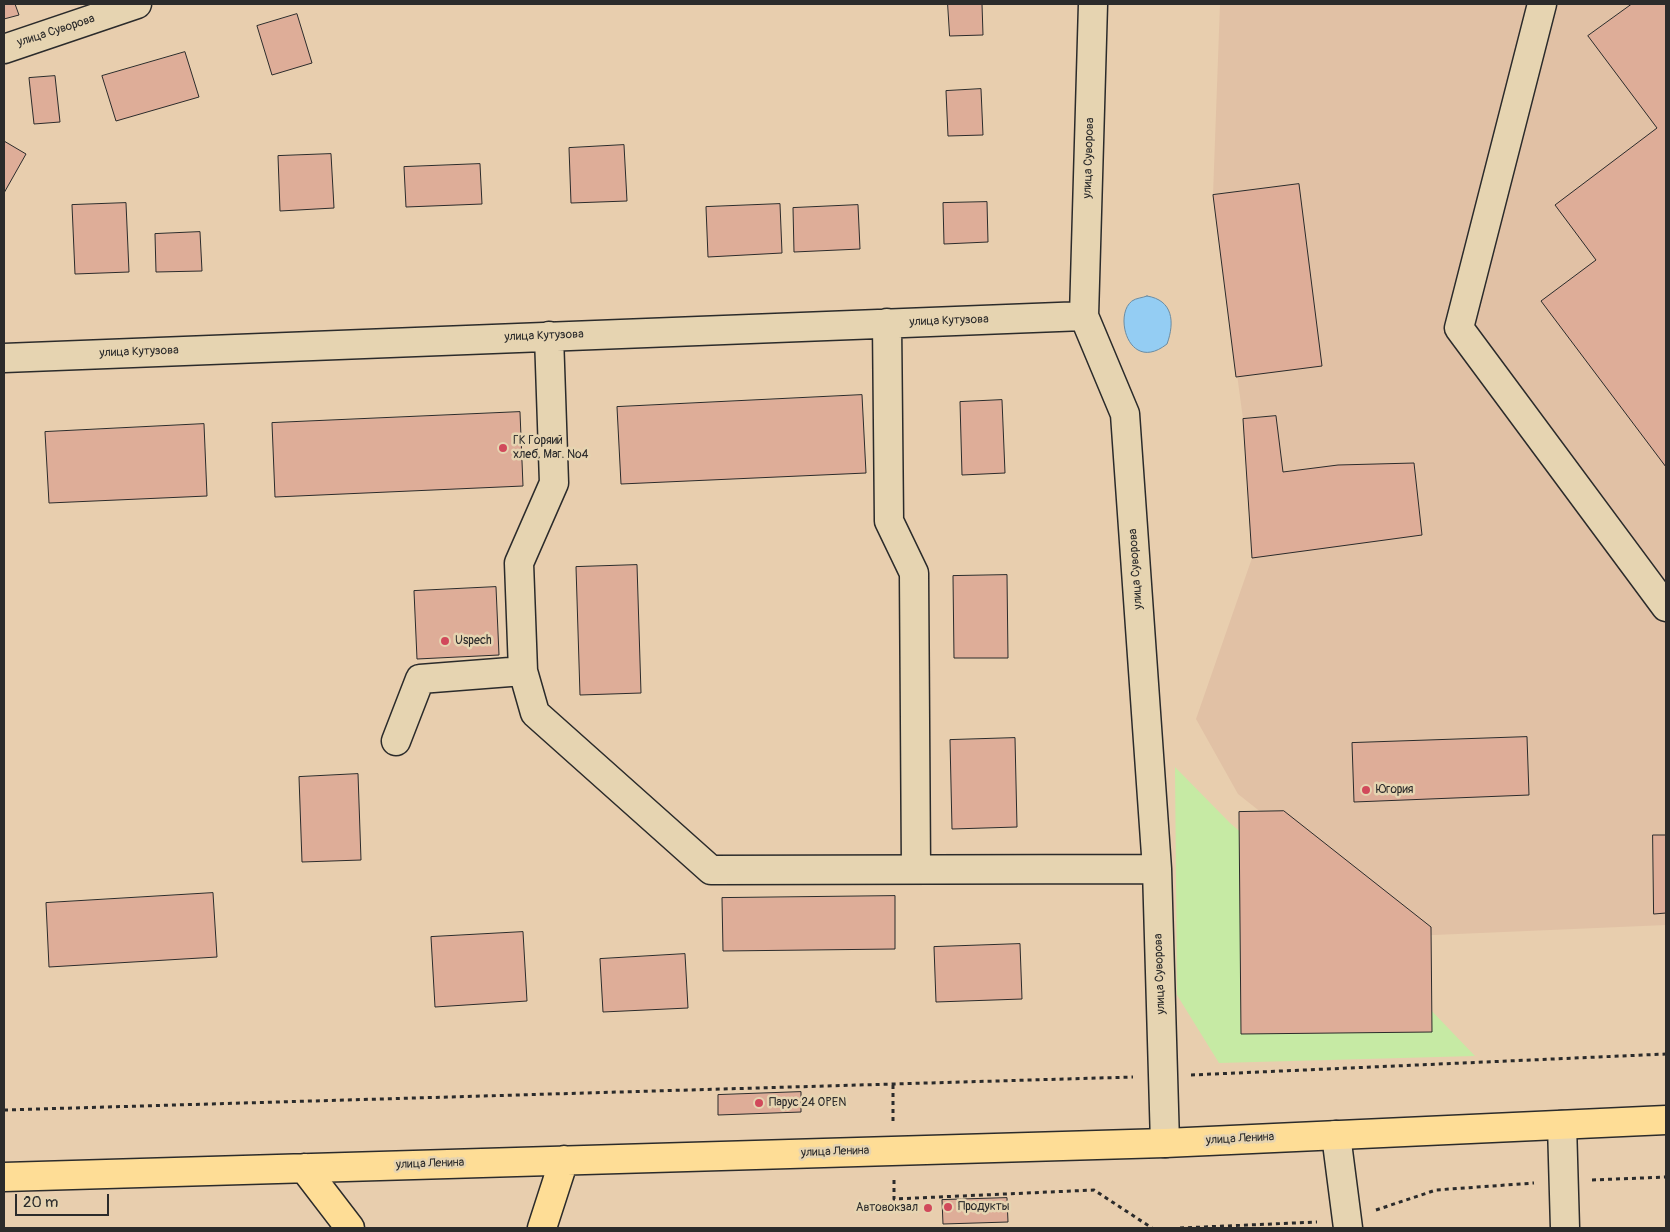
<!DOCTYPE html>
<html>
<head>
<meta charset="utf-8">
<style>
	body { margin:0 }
	#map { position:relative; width:1670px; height:1232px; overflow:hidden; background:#e8ceae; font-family:Pangolin,sans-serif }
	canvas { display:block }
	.frame { position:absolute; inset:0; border:5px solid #2b2b2b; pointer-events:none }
	.scale { position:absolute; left:15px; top:1194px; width:94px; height:22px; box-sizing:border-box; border:2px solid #2b2b2b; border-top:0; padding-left:6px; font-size:15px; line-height:18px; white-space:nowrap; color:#2b2b2b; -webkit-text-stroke:4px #e6d4b1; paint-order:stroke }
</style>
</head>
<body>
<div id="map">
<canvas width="1670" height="1232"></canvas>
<div class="frame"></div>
<div class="scale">20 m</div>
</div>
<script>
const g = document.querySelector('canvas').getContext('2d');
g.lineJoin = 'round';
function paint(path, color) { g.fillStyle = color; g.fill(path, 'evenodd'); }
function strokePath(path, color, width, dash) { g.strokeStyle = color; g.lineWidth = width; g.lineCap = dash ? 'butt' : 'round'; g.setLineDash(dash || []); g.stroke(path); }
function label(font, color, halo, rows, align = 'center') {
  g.font = font + ' Pangolin,sans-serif'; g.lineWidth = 5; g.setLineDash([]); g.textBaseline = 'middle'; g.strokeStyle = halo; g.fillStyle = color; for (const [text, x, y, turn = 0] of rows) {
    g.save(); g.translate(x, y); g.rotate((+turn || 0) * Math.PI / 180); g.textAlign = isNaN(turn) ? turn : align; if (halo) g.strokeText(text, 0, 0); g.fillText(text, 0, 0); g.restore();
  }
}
paint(new Path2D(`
	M1220,4H1666V925L1411,936L1383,909L1238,794L1196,719L1252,558L1243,419L1213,195Z`), '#e1c1a5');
paint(new Path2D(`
	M1175,767L1230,823L1354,930L1475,1056L1219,1063L1177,995Z`), '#c6eaa4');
const water = new Path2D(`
	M1147,296C1173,300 1175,322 1167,344C1129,374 1113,315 1132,301C1136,298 1142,298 1147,296Z`);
paint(water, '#94cdf3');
strokePath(water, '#6a8ca3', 1);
const building = new Path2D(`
	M4,4H15L19,15L4,19Z
	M948,4H982L983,35L950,36Z
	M1632,4H1666V467L1541,301L1596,260L1555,205L1657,128L1588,36Z
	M297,14L312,63L272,75L257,26Z
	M185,52L199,97L116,121L102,76Z
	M55,76L60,122L34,124L29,78Z
	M981,89L983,135L948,136L946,91Z
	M4,141L26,154L4,193Z
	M624,145L627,201L571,203L569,148Z
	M331,154L334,208L280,211L278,156Z
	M480,164L482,204L406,207L404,167Z
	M1299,184L1322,366L1236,377L1213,195Z
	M987,202L988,242L944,244L943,203Z
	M126,203L129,272L75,274L72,205Z
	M780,204L782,253L708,257L706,207Z
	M858,205L860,249L794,252L793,208Z
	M200,232L202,271L156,272L155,234Z
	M862,395L866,473L621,484L617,407Z
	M1002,400L1005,473L962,475L960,402Z
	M520,412L523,486L275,497L272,423Z
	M1276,416L1283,472L1338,465L1414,463L1422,535L1252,558L1243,419Z
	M204,424L207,496L49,503L45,432Z
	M637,565L641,693L580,695L576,567Z
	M1007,575L1008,658H954L953,576Z
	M496,587L499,655L417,659L414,591Z
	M1527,737L1529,795L1354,802L1352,743Z
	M1015,738L1017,827L952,829L950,740Z
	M358,774L361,860L302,862L299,777Z
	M1284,811L1431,927L1432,1032L1241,1034L1239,812Z
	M1653,835H1666V913L1654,914Z
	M213,893L217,957L49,967L46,903Z
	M895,896V949L723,951L722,898Z
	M523,932L527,1001L435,1007L431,937Z
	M1020,944L1022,999L936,1002L934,947Z
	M685,954L688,1008L603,1012L600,959Z
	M801,1092V1112L718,1115V1095Z
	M1007,1198L1008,1222L943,1224L942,1200Z`);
paint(building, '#dead98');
strokePath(building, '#2b2b2b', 1);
const minor = new Path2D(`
	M1093,4L1084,316L1125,414L1157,869L1165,1143
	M1542,4L1459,328L1666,607
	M4,49L137,4
	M887,323L889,521L914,573L916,869
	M4,358L1084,316
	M523,671L519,563L554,483L549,336
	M396,741L420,679L523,671L535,713L711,870L1157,869
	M1562,1125L1565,1228
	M1336,1135L1348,1228`);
const major = new Path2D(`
	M304,1168L350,1228
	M4,1177L1165,1143L1666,1120
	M542,1228L564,1160`);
strokePath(minor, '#2b2b2b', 31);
strokePath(major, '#2b2b2b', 31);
strokePath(new Path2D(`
	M1191,1075L1666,1054
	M893,1085V1121
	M4,1110L1133,1077
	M894,1180V1199L1094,1190L1152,1228
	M1592,1180L1666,1177
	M1376,1210L1436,1190L1534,1183
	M1180,1228L1317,1222`), '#2b2b2b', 3, [4, 4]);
strokePath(minor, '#e6d4b1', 28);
strokePath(major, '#fedd96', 28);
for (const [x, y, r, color] of [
	[503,448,5,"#d1495b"],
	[445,641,5,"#d1495b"],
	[1366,790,5,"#d1495b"],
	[759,1103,5,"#d1495b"],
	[948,1207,5,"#d1495b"],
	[928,1208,5,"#d1495b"]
]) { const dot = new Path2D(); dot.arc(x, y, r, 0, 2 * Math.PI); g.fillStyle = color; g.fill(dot); strokePath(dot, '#e6d4b1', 2); }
label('12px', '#2b2b2b', '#e6d4b1', [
	["улица Суворова",56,31,-18],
	["улица Суворова",1089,158,-88],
	["улица Кутузова",949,321,-2],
	["улица Кутузова",544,336,-2],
	["улица Кутузова",139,352,-2],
	["улица Суворова",1136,569,-94],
	["улица Суворова",1160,974,-92],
	["улица Ленина",1240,1139,-3],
	["улица Ленина",835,1152,-2],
	["улица Ленина",430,1164,-2]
]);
label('12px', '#2b2b2b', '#e6d4b1', [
	["ГК Горяий",513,441],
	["хлеб. Маг. №4",513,455],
	["Uspech",455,641],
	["Югория",1376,790],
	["Парус 24 OPEN",769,1103],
	["Продукты",958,1207],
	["Автовокзал",918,1208,"right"]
], 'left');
</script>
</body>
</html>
